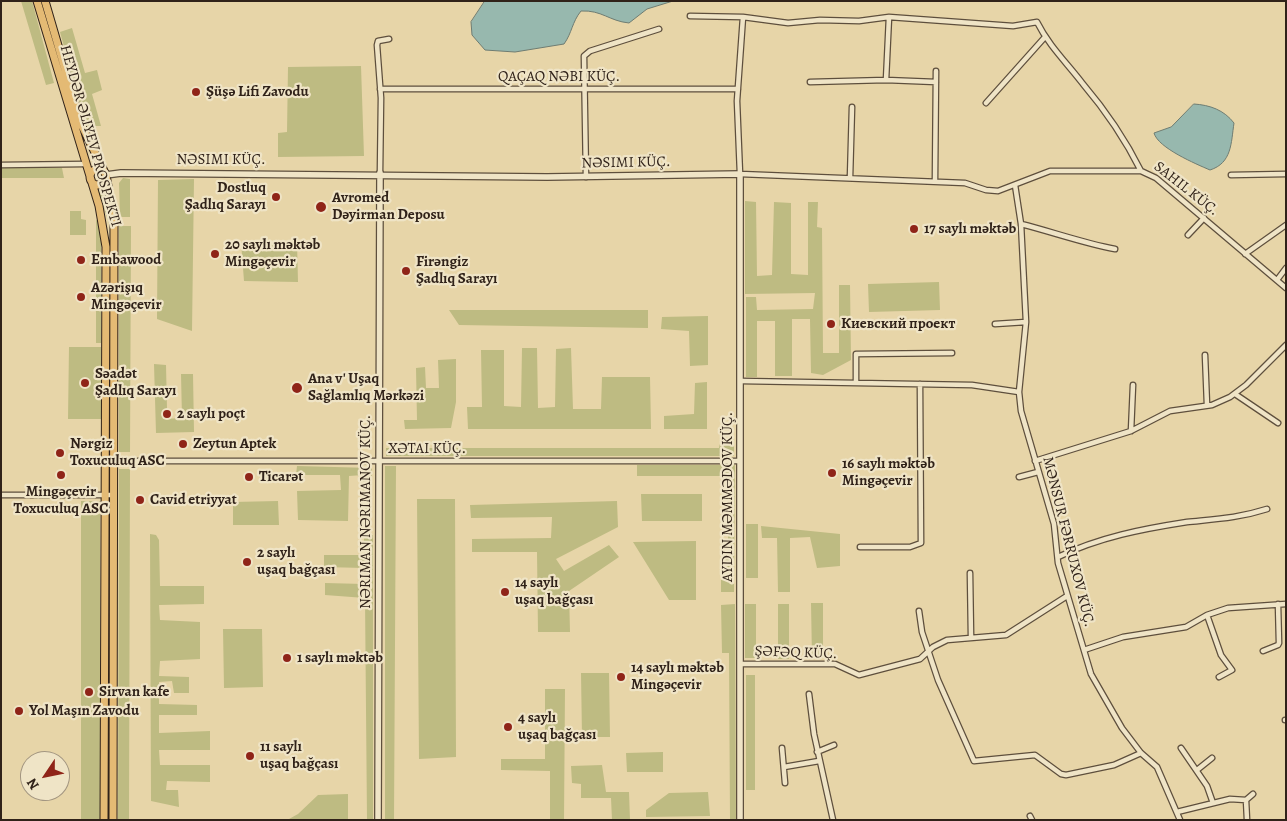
<!DOCTYPE html>
<html>
<head>
<meta charset="utf-8">
<style>
	body { margin:0 }
	#map { position:relative; width:1287px; height:821px; overflow:hidden; background:#e7d5a8; font-family:Alegreya,serif }
	canvas { display:block }
	.frame { position:absolute; inset:0; border:2px solid #302219; pointer-events:none }
	.north { position:absolute; left:20px; top:751px; width:50px; height:50px; box-sizing:border-box; background:#efe4c6; border:1px solid #a39681; border-radius:50%; rotate:236deg; font-size:14px; font-weight:700; line-height:20px; text-align:center; color:#302219 }
	.north::after { content:''; display:block; margin:auto; width:18px; height:22px; background:#8f2418; clip-path:polygon(50% 0,100% 100%,50% 72%,0 100%) }
</style>
</head>
<body>
<div id="map">
<canvas width="1287" height="821"></canvas>
<div class="frame"></div>
<div class="north">N</div>
</div>
<script>
const g = document.querySelector('canvas').getContext('2d');
g.lineJoin = 'round';
function paint(path, color) { g.fillStyle = color; g.fill(path, 'evenodd'); }
function strokePath(path, color, width, dash) { g.strokeStyle = color; g.lineWidth = width; g.lineCap = dash ? 'butt' : 'round'; g.setLineDash(dash || []); g.stroke(path); }
function label(font, color, halo, rows, align = 'center') {
  g.font = font + ' Alegreya,serif'; g.lineWidth = 4.5; g.setLineDash([]); g.textBaseline = 'middle'; g.strokeStyle = halo; g.fillStyle = color; for (const [text, x, y, turn = 0] of rows) {
    g.save(); g.translate(x, y); g.rotate((+turn || 0) * Math.PI / 180); g.textAlign = isNaN(turn) ? turn : align; if (halo) g.strokeText(text, 0, 0); g.fillText(text, 0, 0); g.restore();
  }
}
paint(new Path2D(`
	M21,1H32L54,83L46,85Z
	M72,28L85,73L97,70L102,90L92,94L101,126H86L60,32Z
	M361,66L364,156L278,157V133L287,132L288,67Z
	M1,168H62L64,178H1Z
	M123,178L130,179V217H120L119,183Z
	M194,179L192,331L157,319L158,180Z
	M105,189L110,227L98,190Z
	M745,201L756,202L757,276L772,275L774,202L791,203V274L808,275V202H818L817,227L822,228L823,353H839V285H850L851,360L823,375L811,373L810,319H792V376H775V321H757V377H746V297H756L757,310L813,309L815,293L745,294Z
	M70,211H81V219L86,220V235H70Z
	M96,220L98,221L101,241V343H96Z
	M119,226H131L130,452H119Z
	M241,242H297L298,282L244,281Z
	M939,282L940,310L869,312L868,284Z
	M449,310H648V328L459,325Z
	M708,316V365L690,366L689,331L661,329L662,317Z
	M69,347H101V419H68Z
	M522,348H537L538,408L555,407L556,349L571,348L573,409H601L602,377H650L651,429H468L467,407H482L481,350H504V406L521,407Z
	M456,359V402L451,428L405,429L404,420H417L416,368L425,367L426,388H439L438,360Z
	M154,364L166,365L167,409L162,410L163,419L182,418L181,374H193L194,432L156,433Z
	M707,382V429H664V416L694,414L695,383Z
	M721,438L734,439V456H386V448H719Z
	M637,465H735L734,592H721V544L728,543V476H637Z
	M297,466L372,468V510L363,516V475L349,476L348,521L298,520L297,491L341,490L340,475H296Z
	M385,466H396L394,820H385Z
	M119,469H130L129,820H118Z
	M641,494H702V521H642Z
	M417,499H455L456,757L419,759Z
	M81,501H100V820H81Z
	M278,501L279,525H233V502Z
	M617,501L618,527L556,559L564,571L609,545L619,557L569,591L570,632H538L537,552H472V539L551,538L552,517L471,518L470,505Z
	M746,524H758V578H746Z
	M761,526L840,534V566L817,568L810,537L790,538V592H778L777,538H762Z
	M150,534L156,535L159,540L160,586H204V604L159,605L160,620L200,622V659L160,661L159,676L189,677V693H174L172,681L159,682V704L197,705V715H159V733L210,731V750H159L160,765H210V782L167,781L166,790H178L179,807L151,801Z
	M364,534L373,535V820H367L365,598L325,595V583L364,584V568L324,567V555H364Z
	M696,541V600H669L633,542Z
	M811,603H823V658H812Z
	M735,604L736,820H730L729,653H722L721,605Z
	M745,604H756V658H745Z
	M778,604H789V659H778Z
	M223,629H262L263,687L224,688Z
	M581,673H609L610,737H582Z
	M746,675H755V790H746Z
	M545,689H565L564,820H550V771L501,770V759H545Z
	M663,752V772H627L626,753Z
	M602,765L606,792H629L630,820H612L611,798H581V784L572,783L571,766Z
	M708,792L710,816L646,817V810L669,793Z
	M348,794V820H243L289,819L298,814L318,795Z`), '#bebb82');
const water = new Path2D(`
	M485,1H673L647,9L629,23C609,21 602,10 581,11C572,22 572,33 564,44L515,52L485,50L472,35L471,22Z
	M1194,104C1210,105 1224,110 1234,123C1231,143 1232,163 1210,170C1196,164 1158,148 1154,133L1171,127Z`);
paint(water, '#97b8ae');
strokePath(water, '#6e7c72', 1);
const minor = new Path2D(`
	M690,16L743,17L788,23L820,20L859,21L889,17L1013,26L1037,22C1049,46 1067,63 1083,84C1106,111 1125,139 1141,171
	M743,17L737,101L740,174L965,183L986,190L998,191L1050,171H1141L1156,178L1286,288
	M886,80L889,17
	M810,82L886,80L936,82
	M380,89H738
	M986,103L1045,37
	M1,165L85,164
	M380,173L381,98L377,45L378,41L389,39
	M1231,175L1286,174
	M586,177L584,56L590,51L659,29
	M850,178L852,107
	M935,181L936,71
	M1015,185L1021,224L1026,322L1019,392L1021,411L1054,524L1058,563L1091,674L1122,728L1141,753L1157,767L1180,820
	M1021,224C1053,232 1083,243 1115,249
	M1188,235L1204,218
	M1245,254L1286,225
	M1277,280L1286,268
	M995,324L1026,322
	M1205,355L1207,405
	M741,381L972,385L1019,392
	M856,382V354L952,353
	M1235,394L1278,423
	M1131,431L1133,385
	M114,461H739
	M1035,461L1131,431L1170,411L1212,405L1230,397L1246,385L1286,345
	M1019,477L1038,472
	M1,495H114
	M860,547H910L921,543L920,384
	M1058,557C1100,537 1142,529 1187,522C1216,519 1239,518 1267,509
	M970,573L971,637
	M919,611L922,632L938,680L974,761L1035,755L1061,774L1066,775L1114,765L1141,753
	M1207,615L1221,655L1232,670L1219,677
	M1084,650L1123,637L1186,627L1207,615L1228,608L1286,604
	M1263,651L1278,645L1279,643L1278,604
	M741,664H835L859,675L920,659L933,647L947,640L1006,635L1067,596
	M809,694L814,734L833,820
	M1285,720H1286
	M782,748L785,783
	M1181,748L1207,786L1213,803
	M817,752L834,745
	M784,767L819,761
	M1197,770L1212,758
	M1246,800L1247,820
	M1177,812L1230,799L1246,800L1253,794
	M1030,816L1032,820`);
const tertiary = new Path2D(`
	M106,175L121,173L547,177L740,174V820
	M378,820L380,173`);
const primary = new Path2D(`
	M37,1L99,206L106,247L104,820
	M45,1L81,124L105,173
	M90 177a8 8 0 1 1 16 0a8 8 0 1 1-16 0Z
	M106,175L114,219L113,820`);
strokePath(minor, '#5e4f3d', 7);
strokePath(tertiary, '#5e4f3d', 8);
strokePath(primary, '#302219', 9);
strokePath(minor, '#efe4c6', 4.5);
strokePath(tertiary, '#efe4c6', 5.5);
strokePath(primary, '#e4ba74', 7);
for (const [x, y, r, color] of [
	[196,92,5,"#8f2418"],
	[276,197,5,"#8f2418"],
	[321,207,6,"#8f2418"],
	[914,229,5,"#8f2418"],
	[215,254,5,"#8f2418"],
	[81,260,5,"#8f2418"],
	[406,271,5,"#8f2418"],
	[81,297,5,"#8f2418"],
	[831,324,5,"#8f2418"],
	[85,383,5,"#8f2418"],
	[297,388,6,"#8f2418"],
	[167,414,5,"#8f2418"],
	[183,444,5,"#8f2418"],
	[60,453,5,"#8f2418"],
	[832,473,5,"#8f2418"],
	[61,475,5,"#8f2418"],
	[249,477,5,"#8f2418"],
	[140,500,5,"#8f2418"],
	[247,562,5,"#8f2418"],
	[505,592,5,"#8f2418"],
	[287,658,5,"#8f2418"],
	[621,677,5,"#8f2418"],
	[89,692,5,"#8f2418"],
	[19,711,5,"#8f2418"],
	[508,727,5,"#8f2418"],
	[250,756,5,"#8f2418"]
]) { const dot = new Path2D(); dot.arc(x, y, r, 0, 2 * Math.PI); g.fillStyle = color; g.fill(dot); strokePath(dot, '#efe4c6', 2); }
label('15px', '#302219', '#efe4c6', [
	["QAÇAQ NƏBI KÜÇ.",559,77],
	["HEYDƏR ƏLIYEV PROSPEKTI",90,136,74],
	["NƏSIMI KÜÇ.",221,160],
	["NƏSIMI KÜÇ.",626,163,-1],
	["SAHIL KÜÇ.",1186,189,38],
	["XƏTAI KÜÇ.",427,449],
	["AYDIN MƏMMƏDOV KÜÇ.",728,497,-90],
	["NƏRIMAN NƏRIMANOV KÜÇ.",366,512,-90],
	["MƏNSUR FƏRRUXOV KÜÇ.",1068,542,76],
	["ŞƏFƏQ KÜÇ.",796,653,2]
]);
label('bold 15px', '#302219', '#efe4c6', [
	["Şüşə Lifi Zavodu",206,92],
	["Dostluq",266,188,"right"],
	["Şadlıq Sarayı",266,205,"right"],
	["Avromed",332,198],
	["Dəyirman Deposu",332,215],
	["17 saylı məktəb",924,229],
	["20 saylı məktəb",225,245],
	["Mingəçevir",225,262],
	["Embawood",91,260],
	["Firəngiz",416,262],
	["Şadlıq Sarayı",416,279],
	["Azərişıq",91,288],
	["Mingəçevir",91,305],
	["Киевский проект",841,324],
	["Səadət",95,374],
	["Şadlıq Sarayı",95,391],
	["Ana v' Uşaq",308,379],
	["Sağlamlıq Mərkəzi",308,396],
	["2 saylı poçt",177,414],
	["Nərgiz",70,444],
	["Toxuculuq ASC",70,461],
	["Zeytun Aptek",193,444],
	["16 saylı məktəb",842,464],
	["Mingəçevir",842,481],
	["Ticarət",259,477],
	["Mingəçevir",61,492,"center"],
	["Toxuculuq ASC",61,509,"center"],
	["Cavid etriyyat",150,500],
	["2 saylı",257,553],
	["uşaq bağçası",257,570],
	["14 saylı",515,583],
	["uşaq bağçası",515,600],
	["1 saylı məktəb",297,658],
	["14 saylı məktəb",631,668],
	["Mingəçevir",631,685],
	["Sirvan kafe",99,692],
	["Yol Maşın Zavodu",29,711],
	["4 saylı",518,718],
	["uşaq bağçası",518,735],
	["11 saylı",260,747],
	["uşaq bağçası",260,764]
], 'left');
</script>
</body>
</html>
